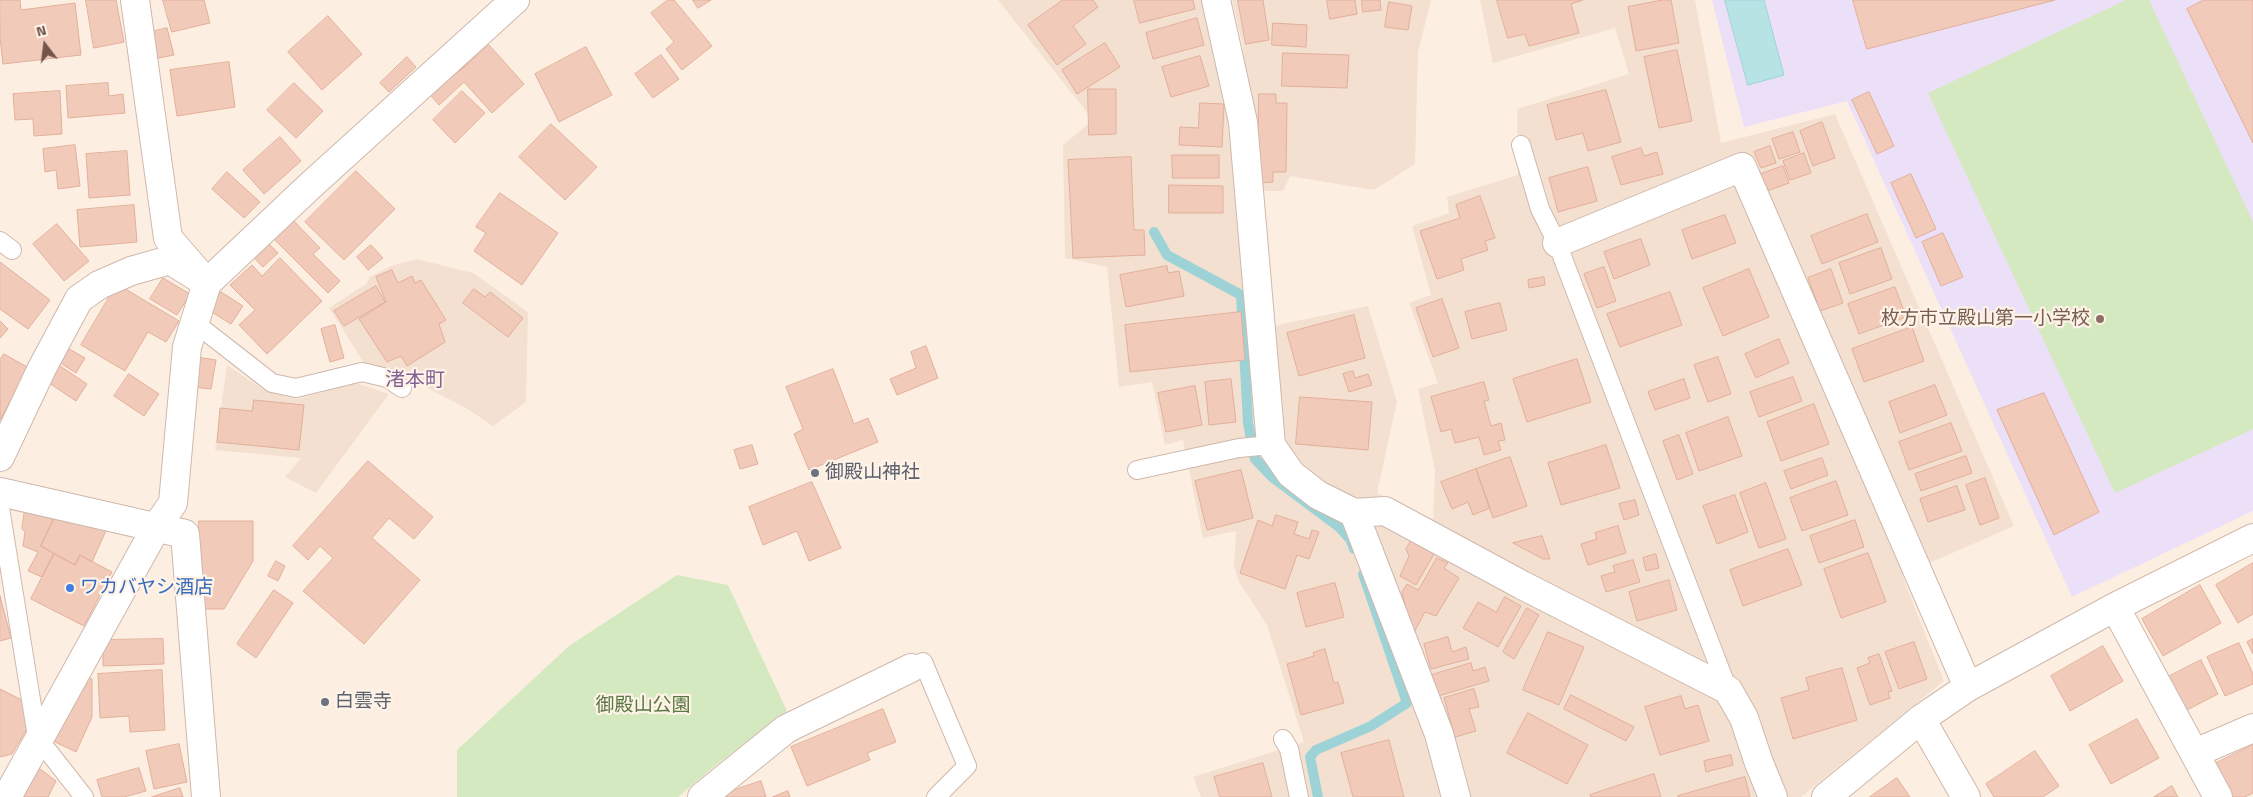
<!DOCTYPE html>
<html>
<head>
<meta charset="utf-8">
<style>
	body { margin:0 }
	#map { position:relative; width:2253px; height:797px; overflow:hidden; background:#fcefe2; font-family:"Titillium Web",sans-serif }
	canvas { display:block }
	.north { position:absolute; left:20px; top:20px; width:50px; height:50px; -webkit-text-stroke:4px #fff3e8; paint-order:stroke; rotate:345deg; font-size:14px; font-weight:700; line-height:20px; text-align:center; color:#735449 }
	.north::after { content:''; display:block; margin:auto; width:18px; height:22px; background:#735449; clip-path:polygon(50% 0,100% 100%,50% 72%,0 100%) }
</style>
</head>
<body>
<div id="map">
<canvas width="2253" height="797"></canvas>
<div class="north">N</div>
</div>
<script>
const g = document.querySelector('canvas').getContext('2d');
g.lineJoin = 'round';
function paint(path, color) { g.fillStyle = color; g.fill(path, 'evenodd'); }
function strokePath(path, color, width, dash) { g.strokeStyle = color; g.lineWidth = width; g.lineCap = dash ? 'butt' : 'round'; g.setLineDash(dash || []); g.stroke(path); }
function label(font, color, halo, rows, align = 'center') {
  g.font = font + ' "Titillium Web","Noto Sans JP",sans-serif'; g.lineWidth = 4.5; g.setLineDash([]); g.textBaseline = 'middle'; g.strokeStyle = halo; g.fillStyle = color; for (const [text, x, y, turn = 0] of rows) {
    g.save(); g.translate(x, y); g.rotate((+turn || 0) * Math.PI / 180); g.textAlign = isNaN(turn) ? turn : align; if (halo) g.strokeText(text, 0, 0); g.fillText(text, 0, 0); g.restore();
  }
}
paint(new Path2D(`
	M998,0H1206L1234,123L1254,330L1368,306L1397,402L1377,493L1433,519L1435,471L1418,389L1438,383L1409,303L1431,295L1412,226L1449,213L1447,197L1518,175L1517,109L1629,74L1615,28L1493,63L1480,0H1695L1721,143L1835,114L2014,526L1902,575L1944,681L1801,797H1201L1193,777L1304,742L1267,625L1239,582L1234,567L1236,531L1203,538L1183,440L1165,445L1152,382L1119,387L1107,267L1065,258L1063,145L1093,120Z
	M1232,0H1431L1418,52L1415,164L1374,190L1290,176L1283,191H1255L1243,47Z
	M417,259L473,273L528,312L526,402L493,426L466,408L391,369L364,363L329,308L366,284L370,277L391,266Z
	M227,365L264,390L297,399L356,383L389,394L316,493L285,477L301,458L215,450Z`), '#f3e0d0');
paint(new Path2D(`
	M1712,0H2253V511L2072,597L1847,101L1744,127Z`), '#ecdff8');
paint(new Path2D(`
	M2126,0H2149L2253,222V429L2115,493L1928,93Z
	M677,575L728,585L787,711L711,769L678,797H457V750L569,646Z`), '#d5e9c1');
const water = new Path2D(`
	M1725,0H1764L1784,75L1748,85Z`);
paint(water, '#b7e3e5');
strokePath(water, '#9dd3d7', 1);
strokePath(new Path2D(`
	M1154,232L1167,255L1241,295L1248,423L1255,459L1272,477L1339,527L1350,539L1354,549
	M1318,797L1310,757L1316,750L1371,726L1407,703L1363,574`), '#9dd3d7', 10);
const building = new Path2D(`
	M0,0H20L21,10L75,3L81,55L3,64L0,38Z
	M86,0H116L124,42L94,48Z
	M163,0H204L210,23L172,32Z
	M668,0H674L712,46L682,70L666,49L674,42L651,13Z
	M693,0H711L698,8Z
	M1063,0H1093L1098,7L1073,26L1086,44L1057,65L1028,25Z
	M1134,0H1193L1195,9L1140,23Z
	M1238,0H1263L1269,40L1246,44Z
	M1327,0H1355L1357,14L1330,19Z
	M1362,0H1380L1381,10L1363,12Z
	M1497,0H1583L1571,4L1579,33L1529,46L1525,34L1508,38Z
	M1663,0H1671L1679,43L1636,51L1628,7Z
	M1853,0H2055L1867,49Z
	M2204,0H2253V143L2187,9Z
	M1389,2L1412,6L1408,30L1385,27Z
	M328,16L362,54L322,90L288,52Z
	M1197,18L1204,45L1153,59L1146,33Z
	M1273,23L1307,25L1306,47L1272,45Z
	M167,28L174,55L154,59L147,33Z
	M1105,43L1120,67L1077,94L1062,70Z
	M489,45L524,84L492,113L464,82L439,105L427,91L455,66L459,71Z
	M586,47L612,95L559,122L535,74Z
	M1677,50L1692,121L1659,128L1644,57Z
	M1283,53L1349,55L1347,88L1282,86Z
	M661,55L679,79L653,98L635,74Z
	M1200,56L1209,86L1171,97L1162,67Z
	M407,57L416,67L389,92L380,83Z
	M229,62L235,107L177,116L170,70Z
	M108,83L109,96L123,94L125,113L68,118L66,86Z
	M294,83L323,111L296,138L267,110Z
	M1088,89H1116V134L1089,135Z
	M1606,90L1621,142L1588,151L1583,133L1556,140L1547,105Z
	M60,91L62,134L34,136L33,119L15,120L13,94Z
	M462,91L485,113L455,143L433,120Z
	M1869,92L1894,146L1877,154L1852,100Z
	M1259,94H1276V103H1287L1286,172H1273V182L1258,183Z
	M1200,103L1224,104L1222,147L1179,145L1180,127L1198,128Z
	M1822,122L1835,158L1813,166L1800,131Z
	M551,124L597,167L565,200L519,157Z
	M1793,132L1800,152L1779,159L1772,139Z
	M280,137L301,161L264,194L243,170Z
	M75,145L80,186L58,189L56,170L45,172L43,149Z
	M1770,146L1776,163L1761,168L1754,152Z
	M1641,148L1644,156L1657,152L1663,174L1621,185L1612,157Z
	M127,151L130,195L89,198L86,154Z
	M1804,153L1811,173L1790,180L1783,161Z
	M1172,155H1219V178H1173Z
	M1131,157L1134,230H1144L1145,255L1073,258L1068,160Z
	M1783,166L1789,183L1767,191L1761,174Z
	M1588,167L1597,201L1558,212L1549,178Z
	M356,171L395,209L344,260L305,222Z
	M227,172L260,202L244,218L212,189Z
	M1911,174L1936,229L1916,238L1891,183Z
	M1169,185L1223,186V213H1169Z
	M500,193L558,233L522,285L474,251L486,233L476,227Z
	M1480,196L1495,238L1485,241L1488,250L1461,259L1464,270L1437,279L1420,231L1460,218L1456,205Z
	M134,205L137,242L80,247L77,210Z
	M1867,214L1878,242L1822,264L1811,236Z
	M1725,215L1736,243L1692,259L1682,230Z
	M289,216L320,248L313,254L340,281L328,293L270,235Z
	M57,224L89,261L64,281L33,244Z
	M1943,233L1963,277L1941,286L1922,242Z
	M1641,239L1650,265L1614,279L1604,252Z
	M268,243L278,253L263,267L253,257Z
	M371,245L383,258L368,270L357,257Z
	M1881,248L1892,279L1850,294L1839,263Z
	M280,258L322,301L267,354L239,325L255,310L230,285L252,265L262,276Z
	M0,262L50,300L28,329L0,309Z
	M1167,266L1168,273L1179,271L1184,296L1126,307L1120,275Z
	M1604,267L1616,301L1597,308L1584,274Z
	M1749,269L1769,317L1723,336L1703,288Z
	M1831,269L1843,303L1820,311L1808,278Z
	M392,270L398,283L412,276L415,283L421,280L446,320L439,324L445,342L407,366L401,356L387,362L359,319L386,302L376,277Z
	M1544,277L1545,285L1529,288L1528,280Z
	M163,278L190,294L177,315L150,299Z
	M117,284L179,321L166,342L148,332L125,371L81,345Z
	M376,286L385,302L344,326L334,311Z
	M1895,287L1906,317L1859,334L1848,304Z
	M474,289L485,297L490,292L523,318L508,337L463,303Z
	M221,292L243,306L231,324L210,311Z
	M1670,292L1682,325L1620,347L1607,314Z
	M1442,299L1459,348L1433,357L1416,308Z
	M1500,303L1507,330L1472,339L1465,312Z
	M1241,312L1245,360L1130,372L1125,325Z
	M1354,315L1365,358L1299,376L1287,333Z
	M0,321L8,329L0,338Z
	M335,325L344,358L330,362L321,329Z
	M1912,327L1924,361L1864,382L1852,349Z
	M1779,339L1789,363L1756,378L1745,354Z
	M62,345L85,358L76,373L54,359Z
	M926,346L938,378L897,395L890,379L916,368L911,352Z
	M4,354L29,368L0,420V360Z
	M197,357L216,360L211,389L193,387Z
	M1718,357L1731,394L1708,402L1694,365Z
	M1577,359L1591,402L1527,422L1513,379Z
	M57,364L87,384L76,401L46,381Z
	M833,369L854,424L868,418L878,442L809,470L794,434L803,429L786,387Z
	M1353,371L1355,378L1368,374L1372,385L1349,392L1343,374Z
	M129,374L159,394L144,416L114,396Z
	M1793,377L1802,401L1759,417L1750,392Z
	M1231,379L1236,422L1209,425L1205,382Z
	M1684,379L1690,398L1655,410L1648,392Z
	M1484,382L1489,400L1484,401L1491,426L1501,423L1505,440L1498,441L1501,450L1484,455L1479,437L1455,443L1451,429L1441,432L1431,397Z
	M1935,385L1947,415L1900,433L1889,402Z
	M1195,386L1202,425L1166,432L1158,393Z
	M2044,393L2099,512L2054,535L1997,410Z
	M1300,397L1372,402L1368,450L1296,444Z
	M254,400L304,405L299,450L217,442L220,408L252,411Z
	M1814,404L1829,444L1781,461L1767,422Z
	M1728,417L1742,456L1699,471L1686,433Z
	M1951,423L1962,451L1909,470L1899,442Z
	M1679,435L1693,474L1677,480L1663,441Z
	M752,445L758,464L740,469L734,450Z
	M1606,445L1620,488L1561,505L1548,463Z
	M1966,456L1972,473L1921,491L1915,474Z
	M1510,457L1527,506L1493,518L1476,469Z
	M1822,458L1828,475L1791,489L1784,471Z
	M368,461L433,517L414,539L389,518L372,538L420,580L364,644L303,591L333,558L320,546L308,560L293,546Z
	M1476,469L1490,508L1473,515L1468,502L1452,509L1441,482Z
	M1241,470L1253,518L1207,530L1195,481Z
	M1985,478L1999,518L1980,525L1966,485Z
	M1836,481L1848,515L1802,531L1790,498Z
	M812,482L841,548L809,561L797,531L763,545L749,507Z
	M1766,483L1786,539L1759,548L1740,493Z
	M1957,486L1965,510L1928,522L1920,499Z
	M1735,495L1748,532L1717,544L1703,506Z
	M1635,500L1639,515L1624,520L1619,504Z
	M25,510L55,515L41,546L54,554L42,577L28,571L38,552L23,546L25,532L22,529Z
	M57,514L108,526L92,562L80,555L75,565L41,546Z
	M1276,515L1298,522L1294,534L1309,539L1312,530L1319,532L1309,559L1297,555L1285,589L1240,573L1258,520L1272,526Z
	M1855,520L1864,547L1819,563L1810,536Z
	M199,521H253V561L224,609H200Z
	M1618,526L1626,553L1588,565L1581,544L1597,539L1595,533Z
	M1542,536L1550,559H1543L1513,543Z
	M1411,541L1434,554L1416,585L1400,576L1409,556L1406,549Z
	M1788,549L1802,585L1743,606L1730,570Z
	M1868,553L1886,602L1841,618L1824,569Z
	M54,554L75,565L80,555L112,572L84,626L31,599Z
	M1656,554L1659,568L1646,571L1643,558Z
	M1437,558L1448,563L1444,568L1459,578L1436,616L1425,612L1412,636L1402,592L1407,584L1418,590Z
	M1633,560L1640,582L1606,592L1601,576L1615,572L1613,566Z
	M276,561L285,566L278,581L268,576Z
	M2253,563V614L2238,623L2216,585Z
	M1669,580L1677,610L1637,621L1629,592Z
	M1335,583L1344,617L1306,627L1297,593Z
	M2200,585L2221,623L2163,656L2142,619Z
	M274,590L293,603L256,658L237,644Z
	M0,596L11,638L0,641Z
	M1505,597L1521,606L1498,647L1463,628L1478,602L1496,612Z
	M1527,608L1539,615L1514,659L1503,652Z
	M1548,632L1584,647L1559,705L1523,690Z
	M1448,637L1452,652L1466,647L1469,659L1431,669L1424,644Z
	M163,639L164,664L103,666V640Z
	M2253,639V654L2247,642Z
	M1914,642L1927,679L1899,689L1885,652Z
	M2239,643L2253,674V684L2225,696L2207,657Z
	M2103,646L2123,681L2070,711L2051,676Z
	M1325,649L1334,683L1338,682L1344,703L1301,715L1287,664L1314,656L1313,653Z
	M1879,654L1892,691L1888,692L1890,698L1870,705L1857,668L1870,663L1868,658Z
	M2201,660L2218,694L2181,713L2164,679Z
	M1471,663L1473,671L1485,667L1489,681L1438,696L1432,675Z
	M1842,668L1857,720L1793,739L1781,698L1809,690L1806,678Z
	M162,670L165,730L130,732L129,716L100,718L98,674Z
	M84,675L92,679V717L76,752L53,741Z
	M0,689L26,702L31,722L12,754L0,757Z
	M1474,689L1479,707L1469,709L1476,731L1455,737L1444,698Z
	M1571,695L1634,727L1626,741L1564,709Z
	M1681,696L1685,709L1698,705L1709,741L1660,755L1645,707Z
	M883,709L896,742L867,753L870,760L807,786L791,747Z
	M1528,713L1588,745L1567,784L1507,753Z
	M2137,719L2159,758L2111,784L2089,745Z
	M1389,740L1404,797H1353L1341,753Z
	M179,744L187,782L154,789L146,751Z
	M2253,745V793L2245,797H2229L2214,764Z
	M2035,751L2059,786L2043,797H1994L1986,784Z
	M1731,755L1733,765L1706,772L1704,761Z
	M1263,763L1272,797H1220L1214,777Z
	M36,766L56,781L48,797H18Z
	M139,768L146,791L124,797H102L97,780Z
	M1654,774L1661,797H1591L1590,795Z
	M1745,777L1750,797H1678V796Z
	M1897,778L1910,797H1870Z
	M761,781L766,797H724L723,794Z
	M2172,786L2178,797H2154Z
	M180,788L183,797H152Z
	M788,791L790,797H773Z`);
paint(building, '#f1caba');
strokePath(building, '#e3af9a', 1);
const lane = new Path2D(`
	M1521,145L1540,209L1557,243L1728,690
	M0,241L12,250
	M195,323L272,383L296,388L362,372L387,378L402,388
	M1137,470L1239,448L1271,445
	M0,508L38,743L48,751L84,797
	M911,668L923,662L967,766L936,797
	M1283,739L1289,749L1299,797`);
const street = new Path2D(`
	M1216,0L1243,122L1271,445L1291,474L1318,495L1354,513L1385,511L1522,585L1728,690L1744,718L1759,763L1773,797
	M1557,243L1742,167L1968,687
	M0,457L42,368L79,299L99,285L131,271L170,260L207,283L311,185L515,0
	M0,492L185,534L206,797
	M1354,513L1439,734L1456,797
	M2115,607L2218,797
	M1921,719L1966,797
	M2195,753L2253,728
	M7,797L157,526L173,503L187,347L207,283L168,238L135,0
	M702,797L786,729L911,668
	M1826,797L1921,719L1968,687L2115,607L2253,538`);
strokePath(lane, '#cfb8ac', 20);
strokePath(street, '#cfb8ac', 30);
strokePath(lane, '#fff', 18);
strokePath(street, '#fff', 28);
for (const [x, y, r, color] of [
	[2100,319,5,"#8d6e63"],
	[815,473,5,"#6b7280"],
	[70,588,5,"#3f7fe0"],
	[325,702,5,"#6b7280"]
]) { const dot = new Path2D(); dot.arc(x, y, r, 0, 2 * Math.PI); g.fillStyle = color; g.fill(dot); strokePath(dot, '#fff3e8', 2); }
label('19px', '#785e54', '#fff3e8', [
	["枚方市立殿山第一小学校",2090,319]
], 'right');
label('19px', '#5b616d', '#fff3e8', [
	["御殿山神社",825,473],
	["白雲寺",335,702]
], 'left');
label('19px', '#366cbe', '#fff3e8', [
	["ワカバヤシ酒店",80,588]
], 'left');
label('19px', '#577841', '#fff3e8', [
	["御殿山公園",643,706]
]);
label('20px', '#806496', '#fff3e8', [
	["渚本町",415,381]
]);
</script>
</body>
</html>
